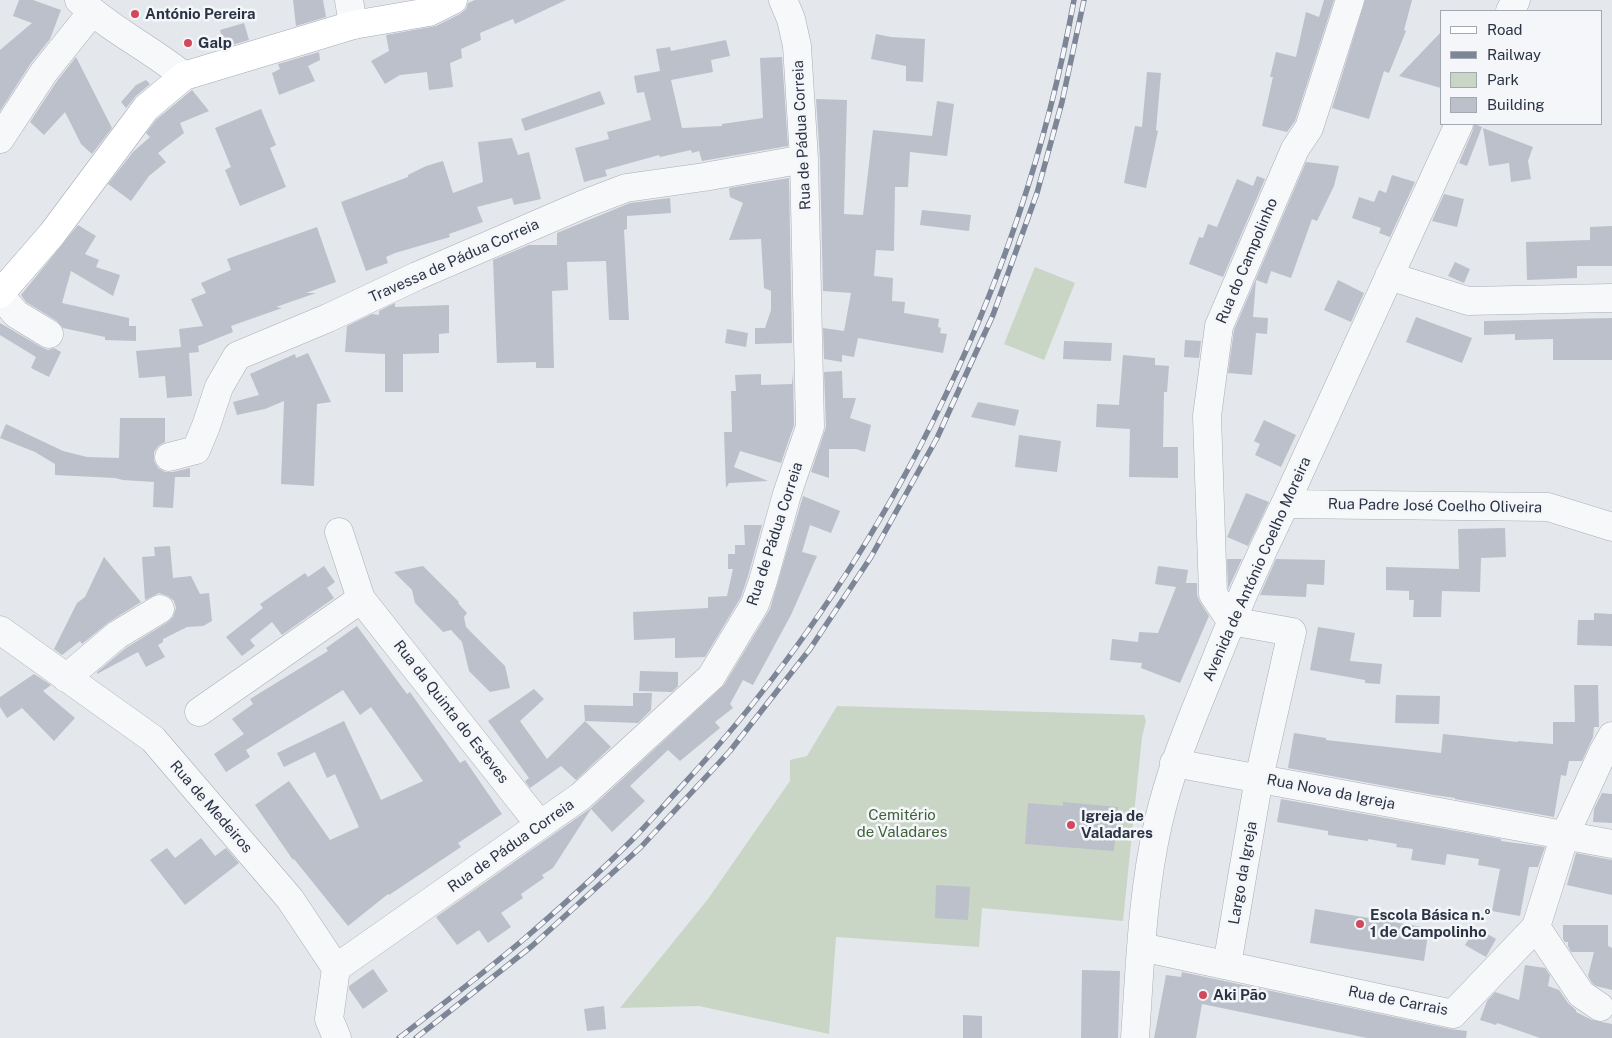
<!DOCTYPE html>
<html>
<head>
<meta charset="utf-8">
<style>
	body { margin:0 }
	#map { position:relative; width:1612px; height:1038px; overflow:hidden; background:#e4e7ec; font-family:"Public Sans",sans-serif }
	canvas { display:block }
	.legend { position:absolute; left:1440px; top:10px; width:162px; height:115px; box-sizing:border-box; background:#f4f6f9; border:1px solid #a4a8b1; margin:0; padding:6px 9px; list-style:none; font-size:15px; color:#2b3445 }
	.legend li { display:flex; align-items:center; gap:10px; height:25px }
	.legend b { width:25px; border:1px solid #a4a8b1 }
</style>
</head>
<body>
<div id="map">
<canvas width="1612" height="1038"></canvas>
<ul class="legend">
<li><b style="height:6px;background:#fff"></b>Road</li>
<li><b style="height:6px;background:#7d8696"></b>Railway</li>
<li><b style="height:14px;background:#c9d6c5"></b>Park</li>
<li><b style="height:14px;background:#bbc0ca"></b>Building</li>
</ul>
</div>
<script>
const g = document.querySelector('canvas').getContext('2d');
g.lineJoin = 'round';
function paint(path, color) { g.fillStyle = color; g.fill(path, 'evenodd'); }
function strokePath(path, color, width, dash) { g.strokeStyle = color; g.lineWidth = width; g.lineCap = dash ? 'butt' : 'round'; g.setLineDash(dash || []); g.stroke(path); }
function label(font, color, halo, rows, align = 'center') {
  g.font = font + ' "Public Sans",sans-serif'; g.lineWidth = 5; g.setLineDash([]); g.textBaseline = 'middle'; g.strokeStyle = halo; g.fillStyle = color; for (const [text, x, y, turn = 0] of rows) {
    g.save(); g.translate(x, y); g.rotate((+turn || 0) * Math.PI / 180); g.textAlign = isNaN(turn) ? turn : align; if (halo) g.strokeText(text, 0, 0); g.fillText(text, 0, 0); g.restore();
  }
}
paint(new Path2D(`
	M1035,267L1075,283L1044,360L1004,344Z
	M837,706L1144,715L1146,721L1142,737L1123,921L982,908L979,947L836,937L829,1034L699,1006L620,1008L708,899L790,781V760L807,756Z`), '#c9d6c5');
paint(new Path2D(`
	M19,0H33L61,10L50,39L31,63L0,111V50L32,23L13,16Z
	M293,0H323L326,17L296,26Z
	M475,0H566L515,24L513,19L480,33L481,40L461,49L462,58L450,63L453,87L429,90L427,72L400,75L385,84L371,61L389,51L386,35L436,26L460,14L466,9L468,3Z
	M1324,0H1334L1295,121L1287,132L1262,126L1273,77H1270L1276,52L1296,57L1306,12L1319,17Z
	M1365,0H1412L1404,30L1406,31L1389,73L1384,71L1369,119L1332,108Z
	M244,23L249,40L225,47L220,30Z
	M1441,32V88L1399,76Z
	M876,34L891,37L925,39L923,82L906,81V66L871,59Z
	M726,40L730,56L711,60L713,72L671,80L682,128L722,126V124L763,118L760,58L782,57L788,146L702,161L699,151L692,153L691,150L660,157L659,155L605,170L607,176L584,182L575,148L609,139L607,132L651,120L644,92L637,93L634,76L660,71L656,49L670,47L671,51Z
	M319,52L320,60L308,66L315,81L279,95L272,73L280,69L278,64Z
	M76,57L112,128L92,154L81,144L65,112L44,135L30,122L57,81Z
	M1147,72L1161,73L1156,130L1158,131L1146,188L1124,183L1135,126L1142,127Z
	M146,80L150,84L136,96L126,108L121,102L136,85Z
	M192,90L209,111L180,123L184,133L158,153L166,162L149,176L131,201L108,184L133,152L150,137L146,133L157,119Z
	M600,91L605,104L525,131L521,119Z
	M816,99L847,100L844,214L863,215L873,130L932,136L937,101L954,104L947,156L910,152L908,187H895L894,251L876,250L874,276L893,278L892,301L905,302L904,313L939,319L938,327L941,328L940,333L947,334L943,353L858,338L854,357L842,355V362L824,359L823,328L844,331L851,293L823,291L820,159Z
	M261,109L276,145L270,148L286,187L240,206L225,170L231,167L215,128Z
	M1474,124L1482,127L1467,166L1459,163L1473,130Z
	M1483,128L1533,147L1528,161L1531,179L1511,182L1509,163L1489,166Z
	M512,138L518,155L529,152L541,199L514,205L512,198L477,207L483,222L449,234L450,237L395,253L386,257L388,263L366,271L341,202L408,177V175L426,166L443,161L453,193L483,182L478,142Z
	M1306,162L1339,166L1334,186L1317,221L1312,219L1291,278L1271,271L1267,284L1256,280L1253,317L1268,318L1267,334L1256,333L1252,375L1228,373L1234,330Z
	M1392,175L1415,182L1390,237L1379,233L1381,228L1352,218L1359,197L1374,202L1379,190L1386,193Z
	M1257,176L1265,179L1223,277L1189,264L1199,237L1203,238L1208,224L1217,227L1237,179L1253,186Z
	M789,178L792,343L755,344V328H765L771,310V291L764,288L761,239L729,240L743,203L730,197L729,188Z
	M1444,194L1464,199L1457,227L1432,221Z
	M670,198L671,213L627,216V229L624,230L629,320H609L606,261L567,262L568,290L552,291L554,368H536V362L497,363L493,260L529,245H557V233L630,203Z
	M922,210L971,215L969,231L920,225Z
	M78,225L96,236L85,254L99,260L96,267L120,275L113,296L71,271L62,303L129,318V326H136V341L105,340V337L63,328L57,321L26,302L21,295Z
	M1612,226V266H1577V278L1527,280L1526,242L1590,240V227Z
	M317,227L336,282L306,293H316L276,307L282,308L231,326L233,332L198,346L199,352L189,353L192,396L167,398L165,376L139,378L136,351L181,347L179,329L203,326L191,299L206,293L201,283L231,270L227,259Z
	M1455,262L1470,269L1464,283L1448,276Z
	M1338,280L1364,293L1351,322L1324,310Z
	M395,303V307L449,305V333L439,334V353L403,354V392H385V354L345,352L347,326L372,314L379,315V311Z
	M1416,317L1472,338L1462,363L1406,342Z
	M1612,318V360H1553V339L1515,340V334L1484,335V321Z
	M0,323L41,347L48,350L54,348L61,352L49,377L31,368L36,357L0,335Z
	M727,329L748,333L746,347L725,343Z
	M1185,340L1201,341L1199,358L1184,357Z
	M1064,341L1112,343L1111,361L1063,359Z
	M308,353L331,402L317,404L314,486L281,484L284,401L265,409L237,415L233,402L259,395L250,374L295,354L296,358Z
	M1123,355L1155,358V365L1169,366L1167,392H1164L1163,447H1178V478L1129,477L1130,429L1096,427L1097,404L1119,405Z
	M842,371L843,398H856L850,418L871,425L865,452L856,449H829V478L811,472L826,427L824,372Z
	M793,373L794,425L781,463L740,451L734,467L768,481L729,483L726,488L724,432H732L731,391H736L735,375L761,374V385L792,384Z
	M978,402L1019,410L1015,426L971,417Z
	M120,418H165V442L158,446L154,452V461L158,468L165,472H173L190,468V477H175L173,508L153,507L154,482L123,480L115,478L55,475V464L35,452L0,438L6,424L63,451L87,457L119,458Z
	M1264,420L1296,435L1281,467L1255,455L1260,444L1254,441Z
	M1019,435L1061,441L1057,472L1015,467Z
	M1246,493L1269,502L1248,546L1227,537Z
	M803,496L840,511L831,533L810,525L802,552L817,556L791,615L753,685L743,680L730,704L733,708L715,722L720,728L680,761L668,750L630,786L645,801L612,832L591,809L553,868L542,875L544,878L521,894L523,898L501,913L511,927L488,943L479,930L457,945L436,917L591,808L724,685L770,609Z
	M744,525H762L748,576L741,597L705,657L675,658V638L634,640L633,612L708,608V597L727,596L733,569H728V554H735V545H745Z
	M1505,528L1506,557L1481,558L1480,592L1442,591L1441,617H1413L1414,600H1409V591L1386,590V567L1459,569L1458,529Z
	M170,546L173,578L191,576L200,594L209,593L212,621L203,626L187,627L163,639V642L158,645L165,657L146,667L138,652L97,674V672L126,648L168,622L173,617L176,608L174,601L168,596L159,593L145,600L142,557L155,556L154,547Z
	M104,557L141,602L109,622L82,644L80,641L62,655L54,649L77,603L85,597Z
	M1227,559H1242L1228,589Z
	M1276,559L1325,560L1324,585L1307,584L1306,597L1260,595Z
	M324,566L335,582L327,588L334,598L282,635L272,622L250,640L255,646L242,656L226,637L263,608L260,604L305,573L308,577Z
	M423,566L459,602L458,603L467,613L464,617L466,627L505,666L510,688L490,692L469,671L462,642L451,630L443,632L415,603L412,590L394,572Z
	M1158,566L1188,570L1186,583H1197V595L1200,602L1209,616L1180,683L1141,668L1142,663L1110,660L1112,639L1138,642L1139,632L1158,633L1176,587L1155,584Z
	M1594,613L1612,614V646L1577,645L1578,620H1594Z
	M357,626L407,694L410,692L460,763L465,760L502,814L458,843L461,847L389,895L388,894L348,926L294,859L293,860L255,805L289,781L330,840L359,827L335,774L327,778L315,752L284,767L277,753L344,721L381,800L423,781L371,707L360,715L343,690L246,750L250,757L226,772L214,754L244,734L232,719L253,704L250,699L328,651L326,648Z
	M1318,627L1355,633L1350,661L1382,664L1380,684L1365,683V680L1310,670Z
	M640,671L678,672V686L672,692L639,691Z
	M34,674L51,685L43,691L75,718L54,741L22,708L7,718L0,707V697Z
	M1574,685H1598L1599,727H1594L1593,737L1582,761H1569L1566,776L1561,775L1554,817L1455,799V798L1434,795L1288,768L1294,733L1326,738V740L1441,753L1443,734L1518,742V741L1553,744V722H1575Z
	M534,689L544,699L520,721L547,759L585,721L584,705L633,706V693H652L651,710L638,723L585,721L611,747L576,780L561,766L530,788L525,781L529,778L488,721Z
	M1396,695L1440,696L1439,724L1395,723Z
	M1602,793L1612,794V823L1593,822L1594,809Z
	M1281,799L1501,839V841L1545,847L1538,867H1529L1520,916L1492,911L1500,869L1478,865L1479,859L1447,854L1445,865L1411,860L1413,849L1396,847L1397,844L1368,839V841L1328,835V831L1277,822Z
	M1063,802L1118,807L1114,851L1025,844L1028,803L1063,806Z
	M201,838L215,856L226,848L239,863L185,905L150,860L167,848L175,858Z
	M1576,853L1612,860V895L1567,885Z
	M936,885L970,887L968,920L935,918Z
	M1315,909L1429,928L1424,961L1310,943Z
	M1563,925H1608V946L1612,948V990L1596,986L1592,983L1588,976L1594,952H1571L1568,946V942H1565L1563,939Z
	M1476,927L1496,939L1486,957L1465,945Z
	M1525,965L1545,968L1550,975L1548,986L1559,990L1568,1003L1576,1010V1012L1592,1020L1612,1024V1038H1540L1497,1023L1496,1025L1480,1020L1487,1001L1495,992L1519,1000Z
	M373,969L388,991L363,1009L349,989V986Z
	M1082,970L1120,971L1118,1038H1081Z
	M1182,972L1450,1029L1467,1031L1466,1038H1367L1202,1004L1196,1038H1154L1166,975L1181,977Z
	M604,1006L606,1029L587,1031L584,1009Z
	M963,1015L982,1016V1038H963Z`), '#bbc0ca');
const minor = new Path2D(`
	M79,0C111,30 151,49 184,76
	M349,0L353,25
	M1510,11L1516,0
	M0,139L44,72L92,12
	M1389,276L1468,301L1612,298
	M0,295L16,314L49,334
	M169,457L196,450L206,426L219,387L237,356L328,318L417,276L584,204L626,188L704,177L804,159
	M1285,504L1548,507L1612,527
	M339,532L361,599L540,825
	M0,630L153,739L290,899L336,968L329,1019L337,1038
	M66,678L117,635L160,609
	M199,712L361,599
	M1174,763L1612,844
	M1536,927L1581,994L1600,1007
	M1141,947L1453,1014L1536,927L1565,835L1603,752L1612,736
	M1227,965L1259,778L1292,632L1231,621L1213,594L1207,416L1219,326L1295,149L1309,128L1350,0
	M336,968L581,796L711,677L755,604L763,581L787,494L810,427L804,159L797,46L791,19L783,0
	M1135,1038C1140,966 1142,894 1158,824C1169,775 1187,730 1206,684C1230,623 1256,563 1285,504L1459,124`);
const major = new Path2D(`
	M0,294L52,234L146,108L184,76L353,25L429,12L453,0`);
strokePath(minor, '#a9aeb7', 29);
strokePath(major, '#a3abb8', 29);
strokePath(minor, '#f7f8fa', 28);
strokePath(major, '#fff', 28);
const rail = new Path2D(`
	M399,1038C441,1005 484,973 524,939C561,907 598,874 632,840C649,823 664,805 680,788C881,572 1021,291 1074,0
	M416,1038L532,946L641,847L730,751L810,649L871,557L937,438L993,315L1037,193L1062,102L1084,0`);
strokePath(rail, '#7d8696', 5.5);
strokePath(rail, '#f4f6f9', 4, [11]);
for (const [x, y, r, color] of [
	[135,14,5,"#d1495b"],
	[188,43,5,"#d1495b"],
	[1071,825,5,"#d1495b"],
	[1360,924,5,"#d1495b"],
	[1203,995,5,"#d1495b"]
]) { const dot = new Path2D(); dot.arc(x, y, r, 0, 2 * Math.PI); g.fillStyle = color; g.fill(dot); strokePath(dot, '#f4f6f9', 2); }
label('bold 15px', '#2b3445', '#f4f6f9', [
	["António Pereira",145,14],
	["Galp",198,43],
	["Igreja de",1081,816],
	["Valadares",1081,833],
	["Escola Básica n.º",1370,915],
	["1 de Campolinho",1370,932],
	["Aki Pão",1213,995]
], 'left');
label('15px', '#2b3445', '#f4f6f9', [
	["Rua de Pádua Correia",802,135,-93],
	["Travessa de Pádua Correia",454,261,-24],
	["Rua do Campolinho",1247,261,-67],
	["Rua Padre José Coelho Oliveira",1435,506,1],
	["Rua de Pádua Correia",775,534,-72],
	["Avenida de António Coelho Moreira",1257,569,-66],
	["Rua da Quinta do Esteves",451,712,52],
	["Rua Nova da Igreja",1331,792,11],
	["Rua de Medeiros",211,807,49],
	["Rua de Pádua Correia",511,846,-35],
	["Largo da Igreja",1243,873,-80],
	["Rua de Carrais",1398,1001,11]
]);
label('15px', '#3f6138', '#f4f6f9', [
	["Cemitério",902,815],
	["de Valadares",902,832]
]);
</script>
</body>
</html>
